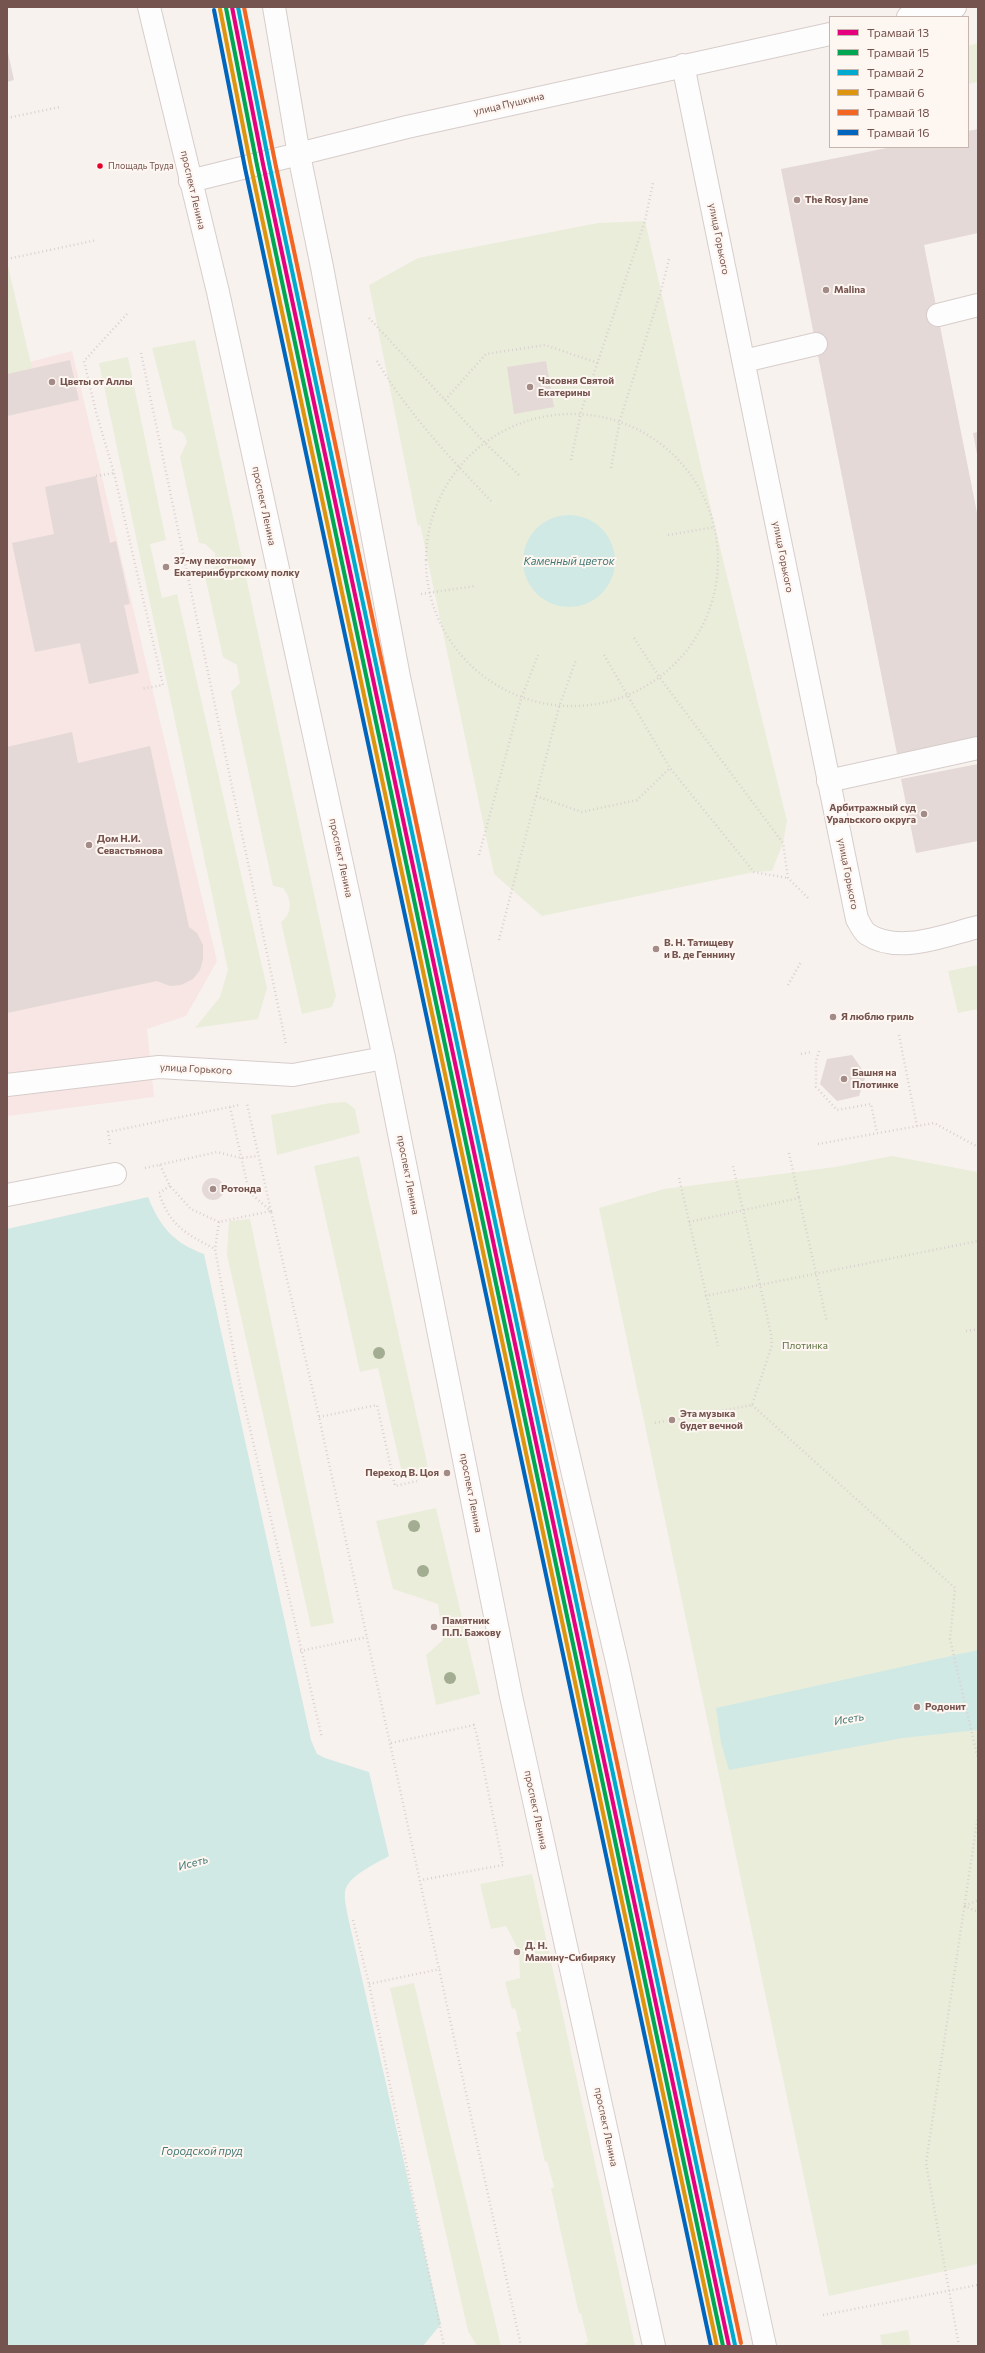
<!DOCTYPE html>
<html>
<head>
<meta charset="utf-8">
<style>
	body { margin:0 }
	#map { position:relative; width:985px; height:2353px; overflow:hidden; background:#f8f2ef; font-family:Commissioner,sans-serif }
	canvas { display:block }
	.frame { position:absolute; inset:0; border:8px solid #75534f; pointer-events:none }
	.legend { position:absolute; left:829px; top:16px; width:140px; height:132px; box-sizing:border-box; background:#fef6f1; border:1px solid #c7b5b0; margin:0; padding:5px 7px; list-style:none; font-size:12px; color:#75534f }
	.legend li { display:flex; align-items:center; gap:8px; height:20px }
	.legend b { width:20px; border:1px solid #c7b5b0 }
</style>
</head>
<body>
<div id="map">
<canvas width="985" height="2353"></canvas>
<div class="frame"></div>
<ul class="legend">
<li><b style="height:5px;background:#e5007d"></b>Трамвай 13</li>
<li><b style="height:5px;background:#00a651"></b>Трамвай 15</li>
<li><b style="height:5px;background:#00a9ce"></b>Трамвай 2</li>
<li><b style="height:5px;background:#dd9510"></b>Трамвай 6</li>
<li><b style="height:5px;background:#f26522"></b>Трамвай 18</li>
<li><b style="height:5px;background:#0065bd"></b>Трамвай 16</li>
</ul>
</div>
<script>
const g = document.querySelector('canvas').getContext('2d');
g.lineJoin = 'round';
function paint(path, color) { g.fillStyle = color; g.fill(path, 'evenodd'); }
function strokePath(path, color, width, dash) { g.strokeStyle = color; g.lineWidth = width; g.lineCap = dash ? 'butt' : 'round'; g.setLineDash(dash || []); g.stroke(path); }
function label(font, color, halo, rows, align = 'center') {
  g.font = font + ' Commissioner,sans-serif'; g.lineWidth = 4; g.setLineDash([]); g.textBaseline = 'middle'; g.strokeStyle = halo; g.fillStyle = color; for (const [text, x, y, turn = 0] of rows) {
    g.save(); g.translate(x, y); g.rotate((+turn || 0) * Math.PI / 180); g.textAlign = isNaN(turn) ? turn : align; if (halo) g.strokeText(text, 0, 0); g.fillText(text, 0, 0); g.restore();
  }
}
paint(new Path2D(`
	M72,351L217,961L186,1016L147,1029L154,1097L7,1116V368Z`), '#f7e6e3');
paint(new Path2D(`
	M978,43V82L968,84V46Z
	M645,221L715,527L787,821L783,843L772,871L754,872L542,916L494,874L420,524L418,527L369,285L418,258L598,223Z
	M7,262L32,368L7,374Z
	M195,340L336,996L332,1007L302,1014L281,922C293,913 292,899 283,888L273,886L231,692L240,683L237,665L223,657L205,576L215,567V553L205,544L199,543L180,457L187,442L185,436L182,432L173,429L152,348Z
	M128,357L166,540L150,544L162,598L177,594L267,988L258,1019L195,1028L220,997L228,970L99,363Z
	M978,965V1009L958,1013L948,971Z
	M346,1102L355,1109L360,1133L277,1155L271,1115L330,1103Z
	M359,1156L428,1467L402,1473L378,1368L360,1372L314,1166Z
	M892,1156L978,1172V2264L829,2296L599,1208L664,1189L835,1167Z
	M250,1219L334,1623L311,1627L227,1255L229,1221Z
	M436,1508L480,1694L436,1705L426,1655L443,1640L438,1604L393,1589L376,1521Z
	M532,1874L635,2346H586L585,2343L588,2342L581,2313L579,2314L551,2188L554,2187L547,2161L545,2162L516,2032L521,2031L515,2008L512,2009L505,1982L520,1978L519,1951L506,1926L491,1929L480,1884Z
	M414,1983L501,2346H477L468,2331L390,1988Z
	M908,2330L911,2346H882L880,2335Z`), '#eaedda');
paint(new Path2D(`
	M523 561a46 46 0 1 1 92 0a46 46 0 1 1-92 0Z
	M148,1197C160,1227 174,1243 204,1254L311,1740L317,1754L325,1758L369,1772L389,1856C377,1863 347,1876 345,1892C344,1900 347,1910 348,1917L441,2324L423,2346H7V1229Z
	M978,1650V1730L903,1738L729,1770L721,1743L716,1708Z`), '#d1e9e5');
paint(new Path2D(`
	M7,48L14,80L7,82Z
	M978,129V233L924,245L978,518V737L897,754L781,169L892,147H968V131Z
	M70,360L79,400L7,416V374Z
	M546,361L554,407L514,414L507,367Z
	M978,432V453L977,454L973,433Z
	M96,476L110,543L116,541L130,604L124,605L139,673L89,684L80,643L35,652L12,543L54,534L45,487Z
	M72,732L78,763L150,746L189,927L197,933L203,945V959L200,970L193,979L181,985L170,986L157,981L7,1013V747Z
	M978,764V841L916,853L901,779Z
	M852,1055L866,1075L859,1096L837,1101L820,1084L827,1059Z
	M202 1189a11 11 0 1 1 22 0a11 11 0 1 1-22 0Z`), '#e4d9d6');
const lane = new Path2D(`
	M938,315L978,305
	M744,361L816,344
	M828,781L978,748
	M7,1085L159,1067L293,1075L384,1058`);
const street = new Path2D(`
	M908,17L955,7
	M683,65L857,919C860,924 863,931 867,934C899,955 945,935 978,927
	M190,181L407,127L830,34
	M7,1195L115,1174`);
const secondary = new Path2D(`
	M149,7L218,292L384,1058L511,1696L654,2346
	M274,7L299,155L322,267L399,677L513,1218L618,1666L765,2346`);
strokePath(lane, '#d6cdcb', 24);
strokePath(street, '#d6cdcb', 24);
strokePath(secondary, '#d7cdcb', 24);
strokePath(new Path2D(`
	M7,118L60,107
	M7,259L97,240
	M127,314L84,361L96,412L114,473L163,685L141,689
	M369,318L484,442L519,475
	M141,353L286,1044
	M377,361C407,412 450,458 491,501
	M445,400L486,354L545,345L598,363
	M426 560a146 146 0 1 1 292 0a146 146 0 1 1-292 0Z
	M571,460L581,412L645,221L653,183
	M611,468L620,420L661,291L669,259
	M96,476L114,473
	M668,535L715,527
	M421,594L475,586
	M634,638L660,678L783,843L788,878L809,899
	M604,655L670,768L754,872L788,878
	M536,796L582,812L637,800L670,768
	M479,855L521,699L538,655
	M499,940L559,707L576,660
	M788,985L801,962
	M899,1035L917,1126
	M819,1051L816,1061V1087L837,1110L871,1104L877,1133
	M801,1054L812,1052
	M230,1107L249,1192L271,1211L247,1104
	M110,1144L108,1132L239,1105
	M818,1144L934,1123L978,1147
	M789,1153L799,1198
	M160,1165L170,1186L191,1209L219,1222L271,1211L319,1417L521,2346
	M145,1168L217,1152L241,1158L258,1156
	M679,1178L718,1346
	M170,1186L159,1193C171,1227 185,1233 215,1249
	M219,1222L215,1249L240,1386L322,1738
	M689,1222L799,1198L827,1322
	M705,1296L978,1241
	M966,1331L978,1329
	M752,1405L955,1588L950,1639L978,1759
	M319,1417L377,1405L395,1486L417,1481
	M655,1423L752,1405L772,1345L771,1334L733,1166
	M300,1651L367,1637
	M391,1743L474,1725L477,1736L503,1865L421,1880
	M964,1906L978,1912
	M965,1906L978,1900
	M353,1920L369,1984L444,2346
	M369,1984L440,1969
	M823,2315L978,2285
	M959,2346L926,2163L978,1815`), '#dad1cf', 2.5, [1, 3]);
strokePath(lane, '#fefdfd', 22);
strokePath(street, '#fefdfd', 22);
strokePath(secondary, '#fefdfd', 22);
strokePath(new Path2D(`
	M232,7L263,164L729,2346`), '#e5007d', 4);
strokePath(new Path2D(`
	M226,8L257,165L723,2346`), '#00a651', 4);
strokePath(new Path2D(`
	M238,7L269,163L735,2345`), '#00a9ce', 4);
strokePath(new Path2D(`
	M220,9L251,167L717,2346`), '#dd9510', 4);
strokePath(new Path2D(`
	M244,7L275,162L741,2343`), '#f26522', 4);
strokePath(new Path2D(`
	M214,10L245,168L711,2346`), '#0065bd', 4);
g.fillStyle = '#a3ad91';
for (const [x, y] of [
	[379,1353],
	[414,1526],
	[423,1571],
	[450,1678]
]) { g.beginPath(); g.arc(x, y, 6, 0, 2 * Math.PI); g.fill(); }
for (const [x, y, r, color] of [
	[100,166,3.5,"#e4002b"],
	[797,200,4,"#a38b87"],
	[826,290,4,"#a38b87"],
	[52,382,4,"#a38b87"],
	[530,387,4,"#a38b87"],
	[166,567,4,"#a38b87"],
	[924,814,4,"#a38b87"],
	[89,845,4,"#a38b87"],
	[656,949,4,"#a38b87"],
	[833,1017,4,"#a38b87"],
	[844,1079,4,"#a38b87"],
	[213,1189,4,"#a38b87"],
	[672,1420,4,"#a38b87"],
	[447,1473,4,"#a38b87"],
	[434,1627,4,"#a38b87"],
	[917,1707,4,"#a38b87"],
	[517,1952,4,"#a38b87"]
]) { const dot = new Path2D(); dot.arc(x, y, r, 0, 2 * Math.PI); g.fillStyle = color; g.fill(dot); strokePath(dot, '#fef6f1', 1.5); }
label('9px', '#75534f', '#fef6f1', [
	["Площадь Труда",108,166]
], 'left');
label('10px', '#75534f', '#fef6f1', [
	["улица Пушкина",509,104,-13],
	["проспект Ленина",193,190,77],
	["улица Горького",719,239,79],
	["проспект Ленина",264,506,78],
	["улица Горького",783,557,79],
	["проспект Ленина",341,858,78],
	["улица Горького",848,874,79],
	["улица Горького",196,1069,3],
	["проспект Ленина",408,1175,79],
	["проспект Ленина",471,1493,79],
	["проспект Ленина",536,1810,78],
	["проспект Ленина",606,2127,78]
]);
label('bold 10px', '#75534f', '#fef6f1', [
	["The Rosy Jane",805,200],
	["Malina",834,290],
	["Часовня Святой",538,381],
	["Екатерины",538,393],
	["Цветы от Аллы",60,382],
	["37-му пехотному",174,561],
	["Екатеринбургскому полку",174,573],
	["Арбитражный суд",916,808,"right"],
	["Уральского округа",916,820,"right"],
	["Дом Н.И.",97,839],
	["Севастьянова",97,851],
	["В. Н. Татищеву",664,943],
	["и В. де Геннину",664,955],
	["Я люблю гриль",841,1017],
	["Башня на",852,1073],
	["Плотинке",852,1085],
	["Ротонда",221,1189],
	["Эта музыка",680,1414],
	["будет вечной",680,1426],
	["Переход В. Цоя",439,1473,"right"],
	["Памятник",442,1621],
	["П.П. Бажову",442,1633],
	["Родонит",925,1707],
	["Д. Н.",525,1946],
	["Мамину-Сибиряку",525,1958]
], 'left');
label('10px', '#5e7444', '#fef6f1', [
	["Плотинка",805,1346]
]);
label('italic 11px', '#427976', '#fef6f1', [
	["Каменный цветок",569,561],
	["Исеть",849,1719,-10],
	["Исеть",193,1863,-15],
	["Городской пруд",202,2151]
]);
</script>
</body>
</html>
